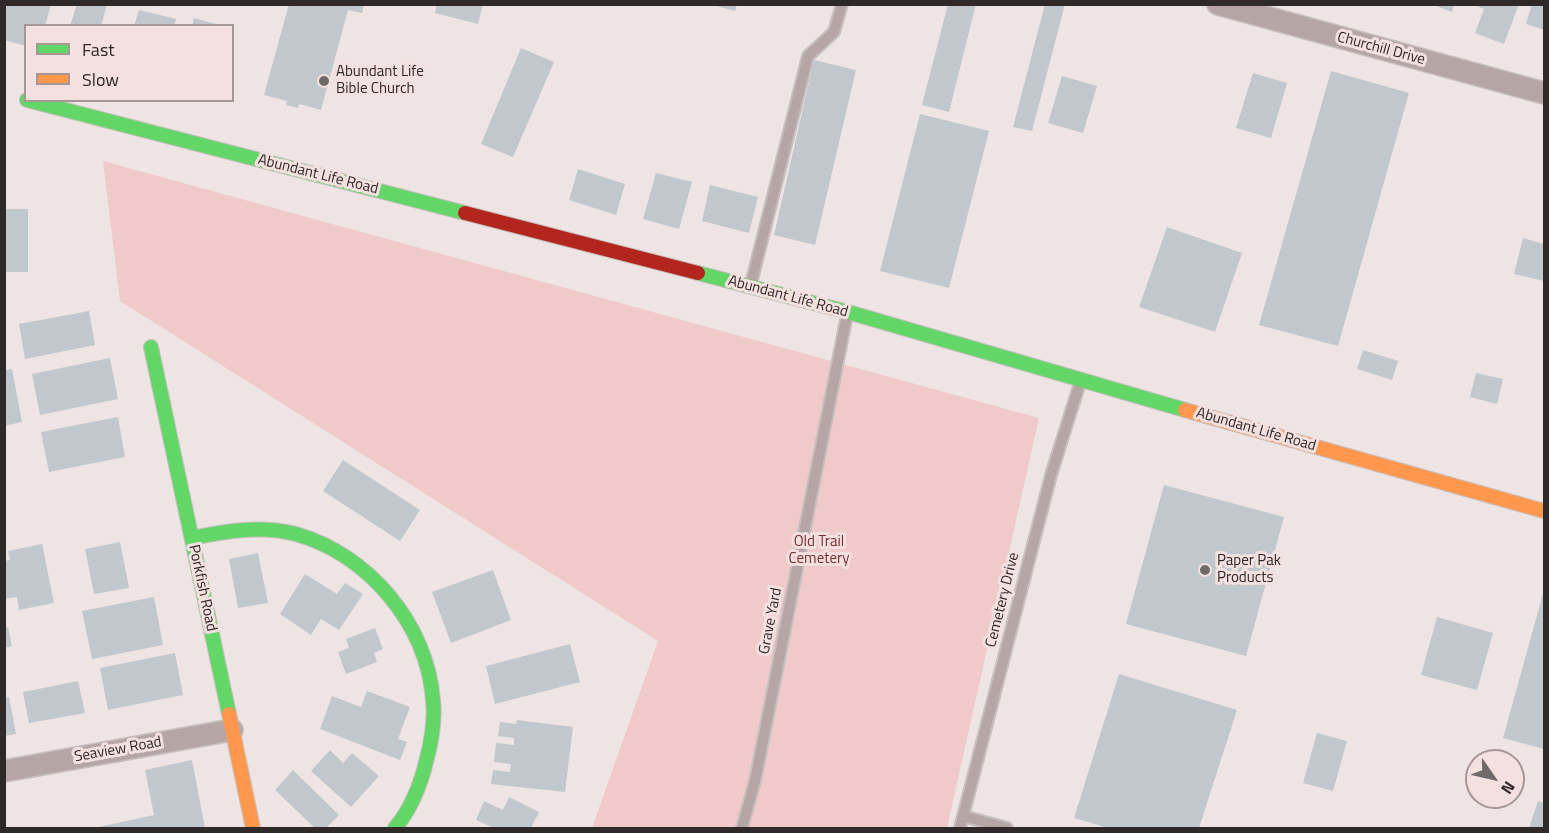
<!DOCTYPE html>
<html>
<head>
<meta charset="utf-8">
<style>
	body { margin:0 }
	#map { position:relative; width:1549px; height:833px; overflow:hidden; background:#eee4e4; font-family:"Titillium Web",sans-serif }
	canvas { display:block }
	.frame { position:absolute; inset:0; border:6px solid #302929; pointer-events:none }
	.legend { position:absolute; left:24px; top:24px; width:210px; height:78px; box-sizing:border-box; background:#f3e0df; border:2px solid #a59796; margin:0; padding:8px 10px; list-style:none; font-size:18px; color:#302929 }
	.legend li { display:flex; align-items:center; gap:12px; height:30px }
	.legend b { width:30px; border:2px solid #a59796 }
	.north { position:absolute; left:1465px; top:749px; width:60px; height:60px; box-sizing:border-box; background:#f3e0df; border:2px solid #a59796; border-radius:50%; rotate:124deg; font-size:16px; font-weight:700; line-height:24px; text-align:center; color:#302929 }
	.north::after { content:''; display:block; margin:auto; width:21px; height:27px; background:#726a6a; clip-path:polygon(50% 0,100% 100%,50% 72%,0 100%) }
</style>
</head>
<body>
<div id="map">
<canvas width="1549" height="833"></canvas>
<div class="frame"></div>
<ul class="legend">
<li><b style="height:8px;background:#63d668"></b>Fast</li>
<li><b style="height:8px;background:#ff974d"></b>Slow</li>
</ul>
<div class="north">N</div>
</div>
<script>
const g = document.querySelector('canvas').getContext('2d');
g.lineJoin = 'round';
function paint(path, color) { g.fillStyle = color; g.fill(path, 'evenodd'); }
function strokePath(path, color, width, dash) { g.strokeStyle = color; g.lineWidth = width; g.lineCap = dash ? 'butt' : 'round'; g.setLineDash(dash || []); g.stroke(path); }
function label(font, color, halo, rows, align = 'center') {
  g.font = font + ' "Titillium Web",sans-serif'; g.lineWidth = 6; g.setLineDash([]); g.textBaseline = 'middle'; g.strokeStyle = halo; g.fillStyle = color; for (const [text, x, y, turn = 0] of rows) {
    g.save(); g.translate(x, y); g.rotate((+turn || 0) * Math.PI / 180); g.textAlign = isNaN(turn) ? turn : align; if (halo) g.strokeText(text, 0, 0); g.fillText(text, 0, 0); g.restore();
  }
}
paint(new Path2D(`
	M103,161L1039,418L947,828H592L658,641L120,301Z`), '#efcac9');
paint(new Path2D(`
	M4,4H51L45,26H26V46L4,40Z
	M77,4H107L101,26H70Z
	M289,4H364L362,13L348,10L321,110L299,104L298,108L286,105L287,101L264,95Z
	M437,4H483L478,24L435,13Z
	M709,4H737L735,11Z
	M948,4H976L949,112L922,105Z
	M1045,4H1065L1032,131L1013,127Z
	M1431,4H1454L1452,12Z
	M1519,4L1504,44L1475,33L1484,9L1472,4Z
	M1532,4H1544V30L1526,24Z
	M139,10L176,19L174,26H134Z
	M194,18L219,25V26H192Z
	M521,48L554,62L513,157L481,144Z
	M814,60L856,70L815,245L774,235Z
	M1331,71L1409,93L1338,346L1259,325Z
	M1253,73L1287,83L1271,138L1236,128Z
	M1062,76L1097,86L1083,133L1048,123Z
	M920,114L989,131L949,288L880,271Z
	M578,169L625,184L616,215L569,200Z
	M656,173L692,182L679,229L643,219Z
	M710,185L758,197L749,233L702,221Z
	M4,209H28V272H4Z
	M1167,227L1242,253L1215,332L1139,307Z
	M1523,238L1544,244V281L1514,274Z
	M89,311L95,345L25,359L19,324Z
	M1363,350L1398,361L1392,380L1357,369Z
	M110,358L118,399L40,415L32,374Z
	M12,369L22,422L4,426V370Z
	M1476,373L1503,379L1497,404L1470,397Z
	M118,417L125,457L49,472L41,432Z
	M343,460L420,510L400,541L323,491Z
	M1164,485L1284,517L1246,656L1126,624Z
	M120,542L129,588L94,594L85,549Z
	M42,544L54,603L19,610L17,597L4,599V561L10,560L8,551Z
	M258,553L268,603L238,608L229,559Z
	M493,570L511,620L451,643L432,592Z
	M305,574L337,594L345,583L363,594L339,630L321,619L311,635L280,614Z
	M1544,590V749L1503,738Z
	M154,597L163,645L92,659L82,611Z
	M1437,617L1493,633L1477,690L1421,675Z
	M8,627L12,646L4,648V628Z
	M375,628L383,649L374,653L377,662L346,674L338,652L349,648L346,639Z
	M570,644L580,682L495,704L486,666Z
	M175,653L183,695L108,710L100,668Z
	M1119,674L1237,710L1199,828H1108L1074,818Z
	M78,681L85,713L29,723L23,692Z
	M367,691L410,707L398,739L407,742L400,760L320,729L332,696L361,707Z
	M9,697L16,734L4,736V698Z
	M517,720L573,727L565,792L491,784L493,770L510,772L511,764L494,762L496,743L514,745V738L498,736L500,722L516,724Z
	M1317,733L1347,741L1333,791L1303,783Z
	M330,750L343,763L352,753L379,776L351,807L311,771Z
	M192,760L205,828H94L154,815L145,770Z
	M293,770L339,815L326,828H315L275,790Z
	M509,797L539,812L531,828H494L476,820L484,801L503,810Z
	M1538,801L1544,803V828H1529Z`), '#c0c8cd');
const lane = new Path2D(`
	M751,284L808,56L834,32L842,4
	M963,816L1007,828
	M742,828L755,781L847,315
	M960,828L1051,475L1080,383`);
const street = new Path2D(`
	M1218,4L1544,93
	M4,771L232,730`);
const fast = new Path2D(`
	M27,100L465,213
	M698,273L848,312L1185,410
	M151,347L229,714
	M192,538C226,531 262,525 296,534C369,555 427,624 433,700C435,719 432,739 427,758C421,784 412,808 395,828`);
const slow = new Path2D(`
	M1185,410L1544,511
	M229,714L253,828`);
const jam = new Path2D(`
	M465,213L698,273`);
strokePath(lane, '#c7bfbf', 14);
strokePath(street, '#c7bfbf', 24);
strokePath(fast, '#c7bfbf', 16);
strokePath(slow, '#c7bfbf', 16);
strokePath(jam, '#c7bfbf', 16);
strokePath(lane, '#b5a6a5', 10);
strokePath(street, '#b5a6a5', 21);
strokePath(fast, '#63d668', 14);
strokePath(slow, '#ff974d', 14);
strokePath(jam, '#b3261e', 14);
for (const [x, y, r, color] of [
	[324,81,6,"#726a6a"],
	[1205,570,6,"#726a6a"]
]) { const dot = new Path2D(); dot.arc(x, y, r, 0, 2 * Math.PI); g.fillStyle = color; g.fill(dot); strokePath(dot, '#f3e0df', 2); }
label('15px', '#302929', '#f3e0df', [
	["Churchill Drive",1381,49,15],
	["Abundant Life Road",318,175,14],
	["Abundant Life Road",788,297,15],
	["Abundant Life Road",1256,430,16],
	["Porkfish Road",202,588,78],
	["Cemetery Drive",1003,600,-76],
	["Grave Yard",771,621,-79],
	["Seaview Road",118,750,-10]
]);
label('15px', '#302929', '#f3e0df', [
	["Abundant Life",336,72],
	["Bible Church",336,89],
	["Paper Pak",1217,561],
	["Products",1217,578]
], 'left');
label('15px', '#792e32', '#f3e0df', [
	["Old Trail",819,542],
	["Cemetery",819,559]
]);
</script>
</body>
</html>
